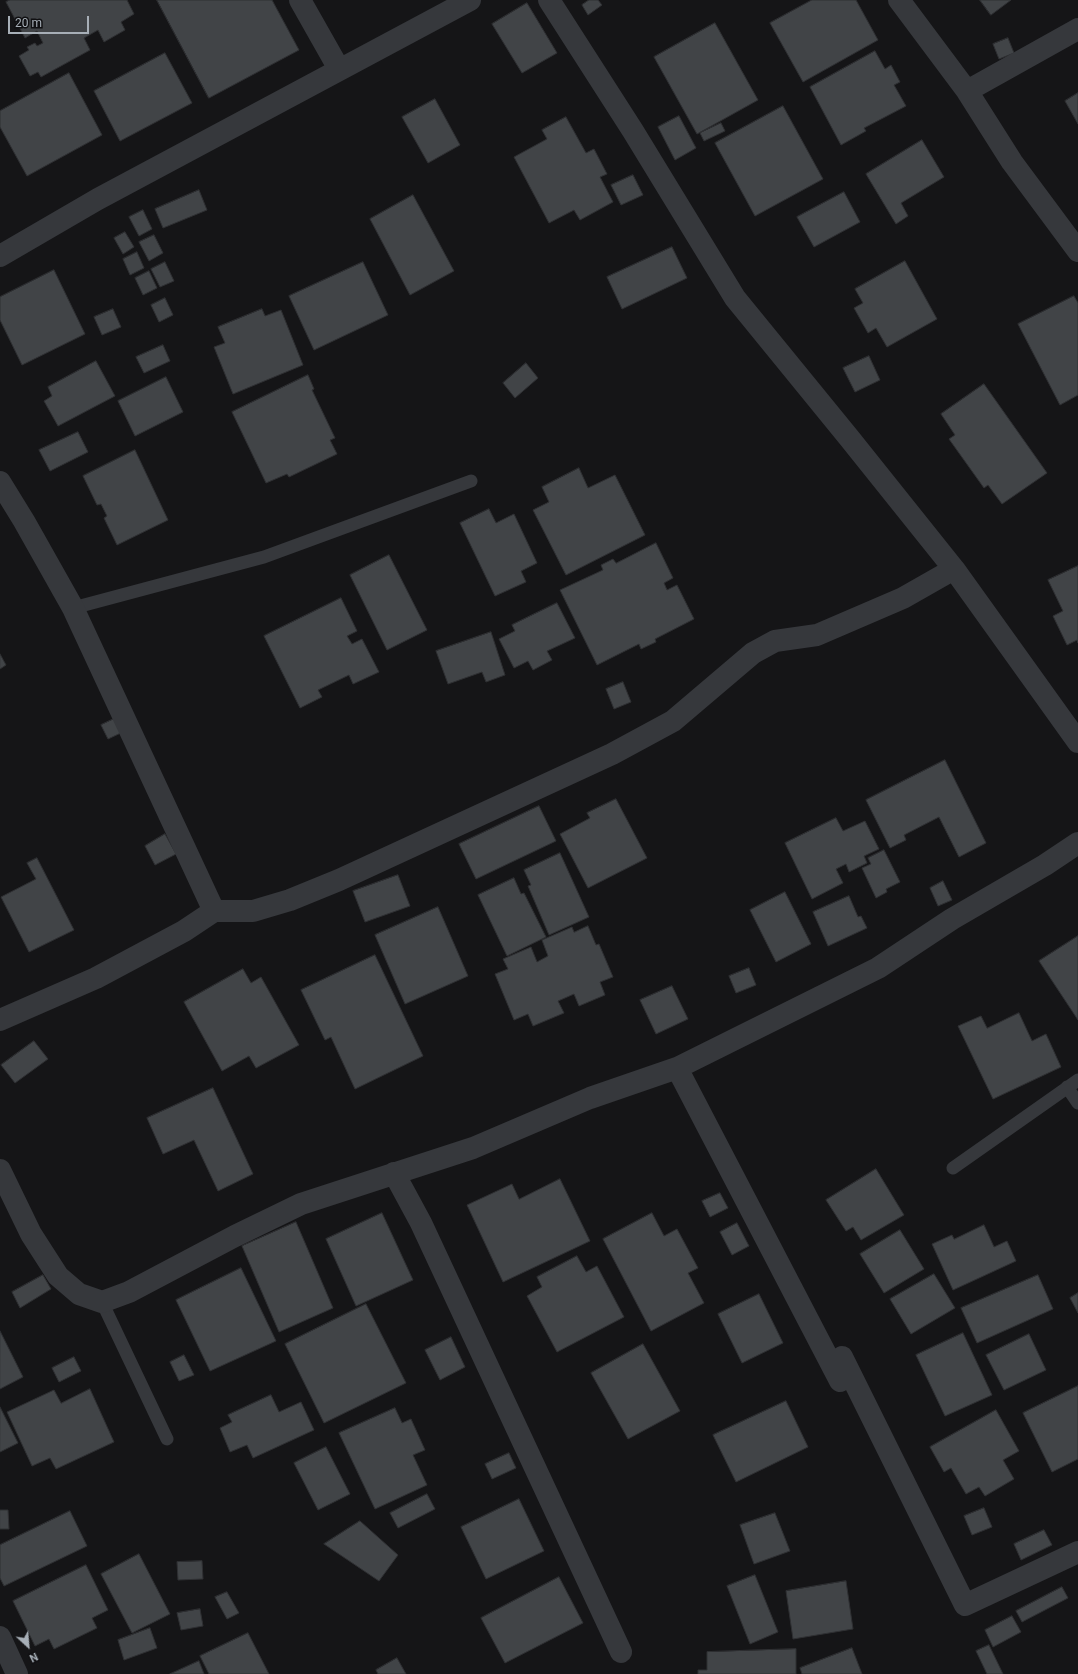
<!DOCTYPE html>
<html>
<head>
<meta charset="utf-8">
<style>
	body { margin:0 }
	#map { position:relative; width:1078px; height:1674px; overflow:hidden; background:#151517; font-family:Roboto,sans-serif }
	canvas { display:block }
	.north { position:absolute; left:8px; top:1626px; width:40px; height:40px; -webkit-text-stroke:3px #101012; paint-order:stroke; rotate:154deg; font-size:11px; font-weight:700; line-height:16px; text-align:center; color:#a7afb7 }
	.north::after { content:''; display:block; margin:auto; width:14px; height:18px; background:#a7afb7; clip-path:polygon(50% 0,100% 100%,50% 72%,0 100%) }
	.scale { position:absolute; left:8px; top:16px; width:81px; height:18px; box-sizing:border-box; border:2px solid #a7afb7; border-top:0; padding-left:5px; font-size:12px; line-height:14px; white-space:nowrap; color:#a7afb7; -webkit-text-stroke:3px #101012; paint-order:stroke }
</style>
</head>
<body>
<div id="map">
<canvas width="1078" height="1674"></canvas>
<div class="north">N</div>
<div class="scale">20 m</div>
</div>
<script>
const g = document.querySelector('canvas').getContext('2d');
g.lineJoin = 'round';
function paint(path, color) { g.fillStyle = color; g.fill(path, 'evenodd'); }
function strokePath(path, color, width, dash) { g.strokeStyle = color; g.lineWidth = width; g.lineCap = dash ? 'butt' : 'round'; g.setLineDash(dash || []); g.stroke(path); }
const building = new Path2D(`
	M10,0H127L134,14L121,22L125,30L104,42L98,30L84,38L90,50L41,77L38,72L30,76L19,56L29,50L27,47L35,43L37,46L43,43L37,31L25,38L6,2Z
	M157,0H272L299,50L209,98Z
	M589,0H598L602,5L588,15L582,5Z
	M812,0H856L878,40L803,82L770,23Z
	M980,0H1011L991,15Z
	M527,3L557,53L522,73L492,24Z
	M715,23L758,100L697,134L654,57Z
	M1008,38L1014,53L999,59L993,44Z
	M875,51L885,69L891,65L900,82L894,85L906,106L864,128L866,131L841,145L810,87Z
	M165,53L192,103L120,141L94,91Z
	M69,73L102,135L27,176L0,127V111Z
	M1078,93V124L1065,101Z
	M435,99L460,145L428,163L402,117Z
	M783,106L823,179L755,216L715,143Z
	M679,116L696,148L675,160L658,127Z
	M566,117L586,153L594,149L607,174L600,177L613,202L580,220L574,210L549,223L514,157L547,139L542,130Z
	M721,123L725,131L704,141L700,133Z
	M922,140L944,177L901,203L908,216L896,224L866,174Z
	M633,175L643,195L621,205L611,185Z
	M199,190L207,210L163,228L155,209Z
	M844,192L860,222L814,247L797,217Z
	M413,195L454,271L410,295L370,219Z
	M143,210L152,229L139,236L129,217Z
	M125,232L134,247L123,254L114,238Z
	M154,235L163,253L149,261L139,242Z
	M672,247L687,278L622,309L607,277Z
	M137,252L144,268L130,275L123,259Z
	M905,261L937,319L887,347L876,328L868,333L854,308L863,303L855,289Z
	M165,262L174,281L160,287L151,269Z
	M363,262L388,315L314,350L289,296Z
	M54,270L85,334L22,365L0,320V297Z
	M149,271L157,288L143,295L135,278Z
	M1074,296L1078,303V395L1060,405L1018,324Z
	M165,298L173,315L159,322L151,305Z
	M113,309L121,327L102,335L94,317Z
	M262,309L265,316L281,310L303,365L233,394L214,347L225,343L218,327Z
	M163,345L170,361L144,373L136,357Z
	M869,356L880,380L855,392L843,368Z
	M96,361L115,396L58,426L44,401L52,396L48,387Z
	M526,363L538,378L515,398L503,383Z
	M308,375L314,389L312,390L335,438L330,440L337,454L289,477L287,474L266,483L232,412Z
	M166,377L183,412L135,436L118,401Z
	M984,384L1047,473L1002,504L988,485L984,488L949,439L955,435L941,414Z
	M78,432L88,452L50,471L39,450Z
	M135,450L168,520L117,545L104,518L107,516L101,504L97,505L83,476Z
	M579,468L588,488L615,475L645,535L566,575L533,510L549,502L542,487Z
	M489,509L496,523L514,514L537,563L521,571L526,582L495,596L460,523Z
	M656,543L673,578L664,583L667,590L677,585L694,619L655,639L656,642L641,649L639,644L597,665L560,590L603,570L601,565L613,559L616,563Z
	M389,555L427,630L387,650L350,575Z
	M1078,566V643L1077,640L1067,645L1053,616L1063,611L1048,580Z
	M341,598L357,631L347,636L352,644L362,639L379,672L353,684L349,675L318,690L322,697L300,708L264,636Z
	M557,603L575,638L547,651L552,660L533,670L528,661L514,668L499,639L515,631L512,625Z
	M491,632L505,675L486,682L482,672L448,684L436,651Z
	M0,654L6,665L0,669Z
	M623,682L631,702L614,709L606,689Z
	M118,717L125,731L108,739L101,725Z
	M945,760L986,843L959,857L939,817L904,835L906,840L890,848L866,800Z
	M616,799L647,858L588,888L560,834L590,818L587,813Z
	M539,806L556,841L476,879L459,844Z
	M836,818L843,831L865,821L879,849L864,856L867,863L849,872L846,864L836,869L843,883L812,899L785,843Z
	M165,834L176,854L155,865L145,846Z
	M884,850L900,882L886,889L887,892L876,898L862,868L871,864L868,858Z
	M560,853L589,917L549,935L528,886L531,885L524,870Z
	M37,858L74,930L29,952L1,897L36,879L27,863Z
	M398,875L410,906L365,922L353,891Z
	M514,878L521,894L524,893L546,937L507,956L478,895Z
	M943,881L952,900L938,906L930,888Z
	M785,892L811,944L776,962L750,910Z
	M849,896L858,917L861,916L867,928L828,946L813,912Z
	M438,907L468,976L405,1004L375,935Z
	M588,926L596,945L599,944L613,977L600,982L605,995L579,1006L574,994L558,1001L564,1013L533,1026L528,1014L514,1020L495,974L508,969L503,959L531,947L537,962L548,956L542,940L572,927L574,932Z
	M1078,936V1020L1039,961Z
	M375,955L423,1056L355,1089L331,1037L325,1040L301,990Z
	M749,968L756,985L736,993L729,976Z
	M243,969L251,983L261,977L299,1045L256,1068L249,1056L222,1071L184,1002Z
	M672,986L688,1019L656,1034L640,1000Z
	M1019,1013L1032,1041L1046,1034L1061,1067L993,1099L958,1026L981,1016L987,1028Z
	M34,1041L48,1059L15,1083L1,1065Z
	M213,1088L253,1174L218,1191L194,1140L163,1154L147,1118Z
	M876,1169L904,1215L861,1240L853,1227L846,1231L826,1200Z
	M560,1179L590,1241L503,1282L467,1205L512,1184L519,1199Z
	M720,1193L728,1208L710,1217L702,1201Z
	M382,1213L413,1280L356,1306L326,1239Z
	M652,1213L664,1236L677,1229L698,1268L688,1273L704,1303L651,1331L603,1239Z
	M296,1222L333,1308L279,1332L242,1246Z
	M737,1223L749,1246L732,1255L720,1232Z
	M984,1225L994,1247L1007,1241L1016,1261L953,1290L932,1244L952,1235L954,1239Z
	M900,1230L924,1269L884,1293L860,1254Z
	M577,1256L586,1272L597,1266L624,1317L557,1352L527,1296L542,1287L537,1277Z
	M241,1268L276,1341L210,1371L176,1300Z
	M934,1274L955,1308L911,1334L890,1299Z
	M43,1275L51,1289L20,1308L12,1292Z
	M1038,1275L1053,1309L977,1343L961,1308Z
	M1078,1293V1313L1070,1298Z
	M759,1294L783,1343L742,1363L718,1314Z
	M366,1304L406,1383L324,1423L285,1344Z
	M0,1331L23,1377L0,1389Z
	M963,1333L992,1395L945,1416L916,1355Z
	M1029,1334L1046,1370L1004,1390L986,1355Z
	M451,1337L465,1367L440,1380L425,1350Z
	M643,1344L680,1411L628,1439L591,1373Z
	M184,1355L194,1375L179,1381L170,1362Z
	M74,1357L81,1371L59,1382L52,1368Z
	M1078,1386V1459L1052,1472L1023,1413Z
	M90,1389L114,1442L56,1469L50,1458L32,1466L7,1412L54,1390L61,1403Z
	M271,1395L279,1412L301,1402L314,1430L253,1458L247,1445L230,1452L220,1428L232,1422L228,1415Z
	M786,1401L808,1447L736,1482L713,1435Z
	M0,1407L18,1443L0,1452Z
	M395,1408L402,1423L411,1419L425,1450L413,1455L427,1485L375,1509L339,1433Z
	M996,1410L1019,1451L1003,1460L1014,1479L985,1496L979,1487L966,1494L951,1468L944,1472L930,1447Z
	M326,1447L350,1494L318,1510L294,1463Z
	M509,1453L516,1468L492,1479L485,1464Z
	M427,1494L435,1509L398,1528L390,1513Z
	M519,1499L544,1551L486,1579L461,1527Z
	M984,1508L992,1527L972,1535L964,1516Z
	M0,1510H8L9,1529H0Z
	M70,1511L87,1546L4,1586L0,1578V1545Z
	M775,1513L790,1551L754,1564L740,1525Z
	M360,1521L398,1555L379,1581L324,1544Z
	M1044,1530L1052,1545L1021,1560L1014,1544Z
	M139,1554L170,1614L132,1633L101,1574Z
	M202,1561L203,1579L178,1580L177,1562Z
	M86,1565L108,1610L92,1618L97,1628L54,1649L49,1639L35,1646L13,1601Z
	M755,1575L778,1632L750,1644L727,1586Z
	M559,1577L583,1623L505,1663L481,1618Z
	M846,1581L853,1629L793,1639L786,1591Z
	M1062,1587L1068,1598L1022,1622L1016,1611Z
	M227,1592L239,1613L227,1619L215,1597Z
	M200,1609L203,1626L181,1630L177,1613Z
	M1012,1616L1021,1632L993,1647L985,1630Z
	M150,1628L157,1648L124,1660L118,1640Z
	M248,1633L269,1674H209L200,1656Z
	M989,1645L1003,1674H987L976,1651Z
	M852,1648L862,1674H802L800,1668Z
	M796,1649V1674H698V1670H707V1652Z
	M397,1658L406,1674H378L376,1670Z
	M199,1661L204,1674H170Z`);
paint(building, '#414447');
strokePath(building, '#2f3033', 1);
strokePath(new Path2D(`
	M73,608L264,557L471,481
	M1067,1087L1078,1103
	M953,1168L1078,1080
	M102,1302L167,1439`), '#36383c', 13);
strokePath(new Path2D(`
	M300,0L339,69
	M549,0L633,131L735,298L850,439L954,569L1078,742
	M899,0L967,91L1012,162L1078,251
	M967,91L1078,29
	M0,256L98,199L470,0
	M0,482L24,521L73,608L214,911
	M0,1020L96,978L184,931L214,911H253L290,900L339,880L612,754L673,721L753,653L775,641L817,635L903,598L954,569
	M677,1068L840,1381
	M0,1170L31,1234L58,1276L79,1294L102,1302L129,1292L235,1236L301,1204L473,1148L590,1098L677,1068L878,968L952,919L1045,865L1078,843
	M394,1173L421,1223L621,1652
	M842,1357L965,1605L1078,1552
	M0,1637L17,1674`), '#36383c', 22);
</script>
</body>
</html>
